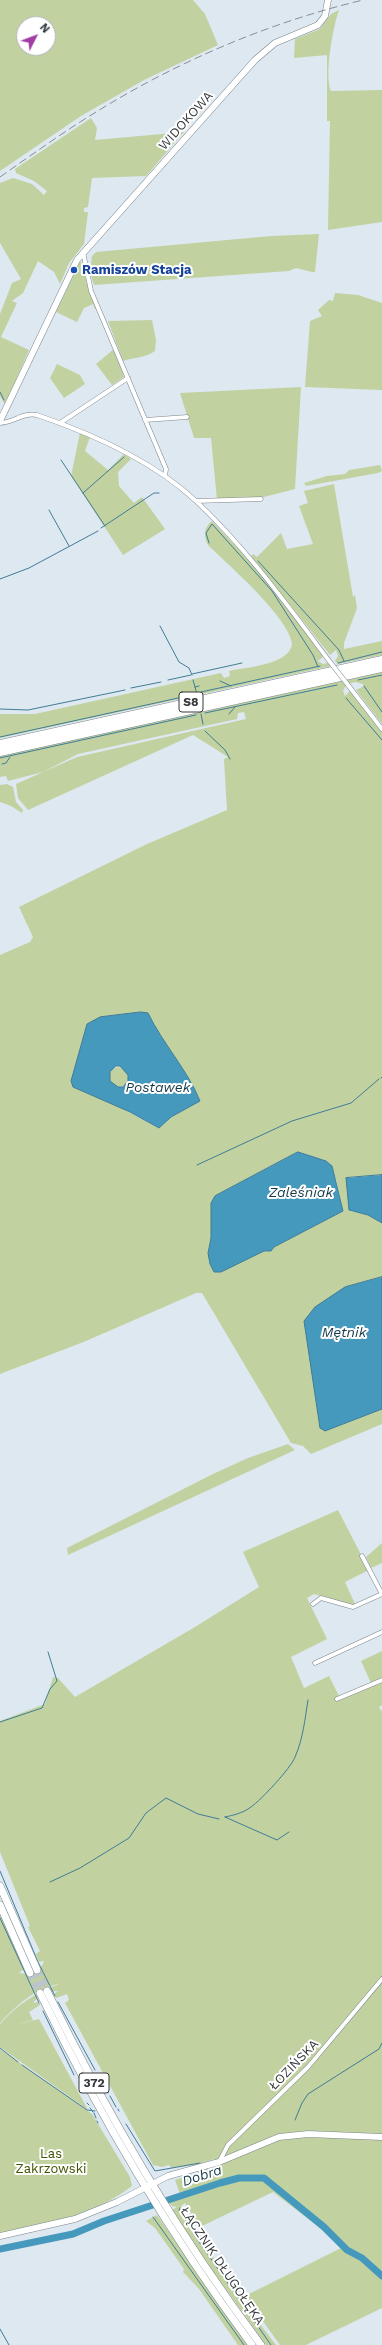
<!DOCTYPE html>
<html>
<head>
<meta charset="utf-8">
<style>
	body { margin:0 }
	#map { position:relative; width:382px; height:2345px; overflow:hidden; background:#dee8f0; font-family:"Work Sans",sans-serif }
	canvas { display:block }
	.north { position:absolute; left:16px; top:16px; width:40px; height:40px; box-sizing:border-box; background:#fff; border:1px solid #afb0b1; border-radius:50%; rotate:48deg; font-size:11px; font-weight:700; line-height:16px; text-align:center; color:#363a3d }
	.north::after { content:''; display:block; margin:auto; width:14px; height:18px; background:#a13ea4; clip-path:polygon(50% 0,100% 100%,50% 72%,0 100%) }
</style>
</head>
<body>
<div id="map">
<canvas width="382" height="2345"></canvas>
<div class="north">N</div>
</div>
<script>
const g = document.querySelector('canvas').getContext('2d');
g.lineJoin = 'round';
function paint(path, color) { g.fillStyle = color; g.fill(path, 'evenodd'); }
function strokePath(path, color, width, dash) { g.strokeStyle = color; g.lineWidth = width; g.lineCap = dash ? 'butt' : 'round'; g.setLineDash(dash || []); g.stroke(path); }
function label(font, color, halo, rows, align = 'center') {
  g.font = font + ' "Work Sans",sans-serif'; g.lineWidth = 4; g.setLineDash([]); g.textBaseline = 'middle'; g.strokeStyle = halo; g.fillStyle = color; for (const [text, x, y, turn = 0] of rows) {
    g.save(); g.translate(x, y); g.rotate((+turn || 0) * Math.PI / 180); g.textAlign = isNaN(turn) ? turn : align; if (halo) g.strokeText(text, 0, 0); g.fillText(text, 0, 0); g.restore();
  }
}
paint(new Path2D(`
	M0,0H193L205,14L218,45L144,80L81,116L0,171ZM24,24H48V48H24Z
	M339,10C333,26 324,75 331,91L382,90V222L328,230L330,121H327V55L294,58L295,39L320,29L331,14Z
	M91,118L97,128L95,140L184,132L146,176L92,178L88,207L84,208V212H88L84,244L69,263L60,284L54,272L38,261L23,293L12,301L17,303L1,337L29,350L5,405L0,396V314L12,283L21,279L0,243V183L13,178L32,184L44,195L47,191L34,181L16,173L15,169Z
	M319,234L315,272H312L296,268L289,271L94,285L90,273L92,256L96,252L271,236Z
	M80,262L82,263L87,284L98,308L95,309L93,304L84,308L77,322L56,312Z
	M335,293L358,295L382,303V390L305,387L310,321L322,316L318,310L329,300L333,301Z
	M152,320L156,340L155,351C145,358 135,357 123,361L108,321Z
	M114,349L124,377L112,385L96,364Z
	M57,364L80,375L85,384L64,398L50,378Z
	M301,387L295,489L256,499L217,500L211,438H194L180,393Z
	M80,433L90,437L85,451L108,470L124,454L131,459L118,472L119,486L134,503L142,497L165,529L123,555L71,476Z
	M380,465L382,471L378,473L306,486L304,483L327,476L345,474L349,470Z
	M334,484L353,597L355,595L357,608L344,643V649L382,641V655L338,664L335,661L338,656L336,650L330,655L251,556L253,554L257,557L281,533L287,549L313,544L299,506L308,503L304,491Z
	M212,521L249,560L324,656L318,661L323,664L328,663L331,666L0,738V714H35L221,673L224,678L230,676L229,671C246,667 291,665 292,643C287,615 228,565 208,545C203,536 204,527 212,521Z
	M382,672V724L356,690L364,686L363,684L355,682L346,685L343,691L345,696L350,691L382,732V1175L348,1177L350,1211L368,1215L382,1223V1277L375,1279L326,1431L382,1409V1424L311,1454L303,1446L291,1443L202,1293H196L86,1341L0,1374V955L30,942L33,937L19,907L147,844L227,810L224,759L228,757L193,735L28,810L18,798L16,784L77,757L246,719L244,712L238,713L237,719L78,754L43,772L8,781L6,776L0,777V756ZM148,1013C163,1044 186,1069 200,1101L171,1117L158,1128L71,1081ZM298,1152L326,1161L336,1179L343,1211L274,1247L271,1251L208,1253L211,1238V1203Z
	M7,784L13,787L16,802L23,810L22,813L11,806L0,802V785Z
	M109 1077a10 10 0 1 1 20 0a10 10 0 1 1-20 0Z
	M288,1444L295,1450L68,1555L67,1548L213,1474L248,1458Z
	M338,1510L369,1570L345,1582L355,1604L353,1605L314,1594L307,1598L327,1639L291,1657L304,1688L329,1676L341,1700L382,1682V1705L379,1707L382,1712V2308L306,2345H280L245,2296L341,2248L320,2228L273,2192L200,2227L185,2203L181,2206L190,2222L188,2226L192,2232H197L240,2298L276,2345H266L205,2260L172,2210L177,2207L172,2206L168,2201L181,2197L175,2180L216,2166L214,2159L195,2165L171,2168L169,2165L162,2167L153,2165L65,2003L69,2000L67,1994L56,1998L54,1994L58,1991L42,1992L33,2003L38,2002L40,2005L29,2012L33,2020L16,2025L39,2019L88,2110L0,2047V2024C17,2005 35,1993 59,1984C35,1988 16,2006 0,2023V1913L26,1973L24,1969L19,1973C29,1975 41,1972 44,1961L39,1962L36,1954L40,1951L28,1927L30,1926L0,1852V1721L45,1704L53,1677L58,1678L75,1697L195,1627L259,1587L243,1552Z
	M382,1543V1563L371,1568L366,1557Z
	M382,1651V1678L371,1683L361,1661Z
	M0,2049L92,2114L130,2177L132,2186C94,2215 46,2225 0,2233Z
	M157,2215L248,2345H238L199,2289L183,2272L184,2269L155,2228L146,2221Z`), '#c1d2a0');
const water = new Path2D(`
	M141,1012L148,1013C163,1044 187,1069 200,1101L171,1117L159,1128L130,1112L73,1087L71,1081L87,1024L100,1017ZM116,1066H120L128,1075V1081L123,1087H118L110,1081V1072Z
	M298,1152L326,1161L332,1166L343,1211L274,1247L271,1251H264L221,1272H214L210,1264L208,1253L211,1238V1203L215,1196Z
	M382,1175V1223L368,1215L349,1210L346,1178Z
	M382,1277V1409L325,1431L320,1428L304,1321L315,1307L345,1287Z`);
paint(water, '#4599bd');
strokePath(water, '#407c97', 1);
strokePath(new Path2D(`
	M0,392L4,400
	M61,460L105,526
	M83,493L124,457
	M49,510L69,546
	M101,528L154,493H159
	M209,543L206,533L212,524L272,591L313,655L318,667
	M258,561L339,650L344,661
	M0,579L29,568L98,531
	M160,626L179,662L189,668L192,675
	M338,663L382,652
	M192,674L242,663
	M168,680L191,675
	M193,680L197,694
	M358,680L382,675
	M220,681L231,686
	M364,686L382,712
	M195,687L199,686
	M131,688L161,682
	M201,692L320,666
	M346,698L382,740
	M0,709L28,710L125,690
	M205,713L337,685
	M201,714L203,724
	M229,714L235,707
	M205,731L225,750L230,759
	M0,737L192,695
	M0,758L196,715
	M2,764L6,763L10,757
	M381,1078L382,1077
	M197,1165L292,1121L351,1103L379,1079
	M0,1722L42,1708L50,1689L57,1681L48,1652
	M225,1817C234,1815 243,1813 251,1807C261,1800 291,1768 295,1757C303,1739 305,1719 308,1700
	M225,1817L277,1840L289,1832
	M0,1871L38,1962L55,1996
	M50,1882L80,1868L129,1838L146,1813L166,1798L198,1814L219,1819
	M0,1918L39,2003
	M58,2002L95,2070
	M43,2011L74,2075
	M0,2048L18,2062
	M22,2065L87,2110L95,2111
	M107,2091L108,2093
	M110,2096L116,2107
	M87,2103L89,2105
	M90,2108L93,2112
	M118,2109L119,2111
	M94,2113L96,2118
	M295,2120L302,2103L308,2094L379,2049L382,2043
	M97,2121L98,2123
	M126,2124L155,2171L200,2163
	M180,2208L179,2210L188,2224
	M153,2217L244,2345
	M193,2233L271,2345
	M0,2329L9,2345`), '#407c97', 1);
strokePath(new Path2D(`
	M0,2249L73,2234L104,2221L220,2183L239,2178H264L324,2227L347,2250L362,2258L382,2276`), '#4599bd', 7);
strokePath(new Path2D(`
	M37,1970L47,1991
	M30,1973L40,1993`), '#bcc5cc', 7, [7, 3.5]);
const street = new Path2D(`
	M83,252L91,291L166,469L165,476
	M145,420L187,417
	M0,423C13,423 23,412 37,415C93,434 152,460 196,501C247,549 288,606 330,662
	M60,423L128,378
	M196,501L261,499
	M348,685L382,729
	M362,1556L382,1594
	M313,1604L321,1598L353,1607L382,1594
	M315,1663L382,1632
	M337,1699L382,1680
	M219,2162L228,2145L308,2067L382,1979`);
const secondary = new Path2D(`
	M0,421L77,260L255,60L275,43L318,25L325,16L328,0
	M0,2236L75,2219L117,2202L168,2176L219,2162L279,2137L308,2134L382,2137`);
const primary = new Path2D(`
	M0,1886L37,1970
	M0,1905L30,1973
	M47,1991C107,2115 178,2234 261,2345
	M40,1993C100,2117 170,2235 252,2345`);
const highway = new Path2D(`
	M0,744L382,660
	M0,752L382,668`);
strokePath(street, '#7b848c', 5);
strokePath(secondary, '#7b848c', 7);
strokePath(primary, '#7b848c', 8);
strokePath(highway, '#7b848c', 9);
strokePath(street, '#fff', 4);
strokePath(secondary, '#fff', 6);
strokePath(primary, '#fff', 7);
strokePath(highway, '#fff', 8);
strokePath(new Path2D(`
	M0,177C33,154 66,130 101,109C181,60 271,22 363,0`), '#878e93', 1, [8, 4]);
const streetBridge = new Path2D(`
	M330,662L348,685`);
strokePath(streetBridge, '#7b848c', 5, []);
strokePath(streetBridge, '#fff', 4);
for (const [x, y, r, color] of [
	[74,270,4,"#1a4fb4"]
]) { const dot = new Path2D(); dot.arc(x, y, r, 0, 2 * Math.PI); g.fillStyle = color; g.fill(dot); strokePath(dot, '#fff', 1.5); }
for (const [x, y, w] of [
	[191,702,24],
	[94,2083,30]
]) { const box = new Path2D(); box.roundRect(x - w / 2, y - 10, w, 20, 3); g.fillStyle = '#fff'; g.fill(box); strokePath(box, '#363a3d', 1); }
label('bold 12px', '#363a3d', null, [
	["S8",191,702],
	["372",94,2083]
]);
label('13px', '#363a3d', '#fff', [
	["WIDOKOWA",186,121,-48],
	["ŁOZIŃSKA",294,2065,-46],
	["ŁĄCZNIK DŁUGOŁĘKA",222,2266,56]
]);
label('bold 13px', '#164399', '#fff', [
	["Ramiszów Stacja",82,270]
], 'left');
label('13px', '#415200', '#fff', [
	["Las",51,2154],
	["Zakrzowski",51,2169]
]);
label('italic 14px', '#143a4a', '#fff', [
	["Postawek",158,1088],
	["Zaleśniak",301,1193],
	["Mętnik",344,1333],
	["Dobra",202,2176,-18]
]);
</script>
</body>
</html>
